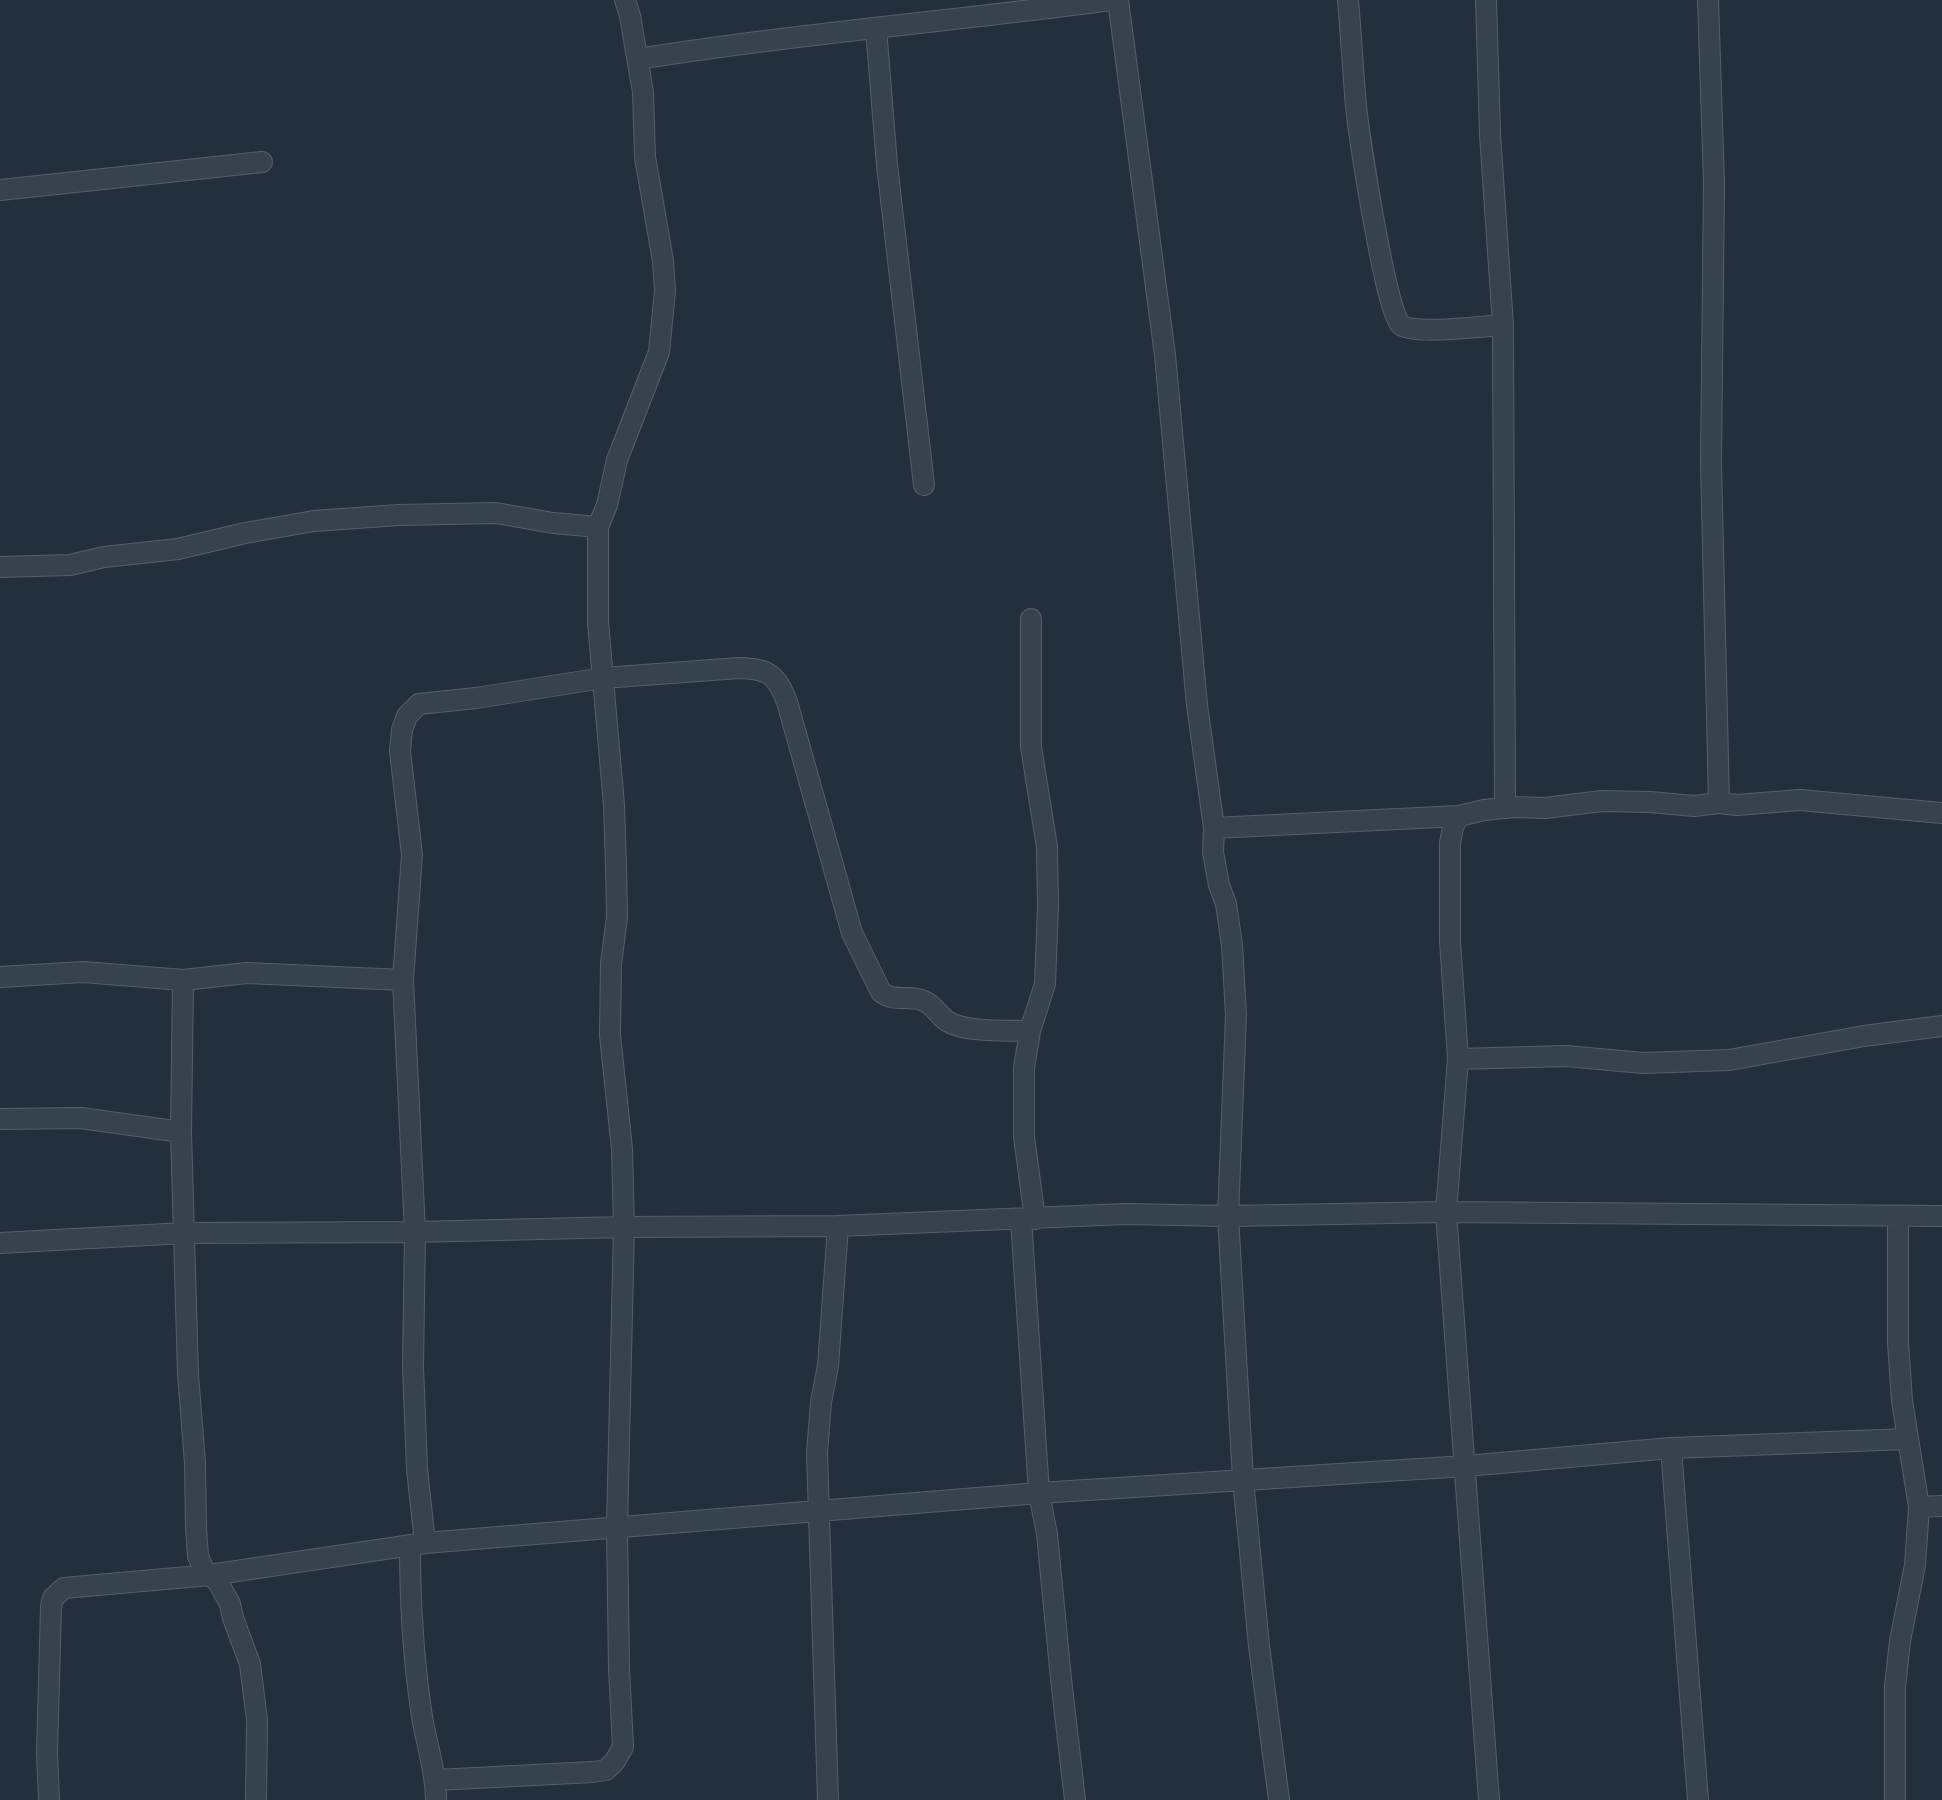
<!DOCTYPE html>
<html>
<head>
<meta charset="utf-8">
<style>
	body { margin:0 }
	canvas { display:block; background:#242f3e }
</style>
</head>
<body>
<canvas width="1942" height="1800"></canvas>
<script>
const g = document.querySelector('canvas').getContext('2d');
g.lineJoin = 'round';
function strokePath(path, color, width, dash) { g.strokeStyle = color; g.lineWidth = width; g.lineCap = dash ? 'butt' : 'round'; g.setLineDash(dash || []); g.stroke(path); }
const minor = new Path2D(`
	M1118,0L1165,355L1197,705L1214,828L1213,852L1219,885L1226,904L1232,945L1236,1015L1228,1216L1243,1479L1259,1646L1279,1800
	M1348,0C1351,35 1353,71 1356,106C1359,135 1386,314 1401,325C1414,335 1484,326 1503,325
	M1486,0L1490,134L1503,325L1505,808
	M1708,0L1714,183L1711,463L1719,803
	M876,28L887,165L924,485
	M638,59C795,34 954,21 1111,0
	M0,190L262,162
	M0,567L70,565L104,557L178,549L245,533L314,521L399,515L496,513L553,523L598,527
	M1031,619V747L1047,847L1048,906L1045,984L1030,1031L1024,1068V1137L1035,1219
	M1214,828L1459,816
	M0,977L83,972L183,980L247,973L403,980
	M183,980L181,1132L188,1374L195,1463L196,1528L198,1556L204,1570L218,1582L230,1604L233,1618L250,1664L257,1720L256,1800
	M1458,1059L1566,1056L1643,1063L1729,1060L1864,1036L1942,1026
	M0,1119L81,1118L181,1132
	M1021,1219L1039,1493L1047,1534L1061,1679L1075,1800
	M0,1243L185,1233L415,1232L624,1227L838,1226L1126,1214L1228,1216L1446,1212L1942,1216
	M1671,1448L1698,1800
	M1919,1507L1942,1506
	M425,1543L417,1469L413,1367L415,1232L403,980L412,855L400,751L402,730L407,716L419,704L476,698L603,678L739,668C769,669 776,674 787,702L852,933L881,992C895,1003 909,994 924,1001C934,1005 939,1016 947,1021C965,1033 1008,1030 1030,1031
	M410,1545C410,1600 413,1655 421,1710C425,1740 436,1769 436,1800
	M436,1780L593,1772L606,1770L615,1761L623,1747L619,1668L617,1527L624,1227L622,1149L610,1035L611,964L617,917L616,866L614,805L598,622V527L607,505L617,460L659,352L665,291L663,261L645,157L643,92L630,16L625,0
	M49,1800L47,1753L51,1607L53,1598L64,1588L210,1575L425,1543L1039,1493L1466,1466L1671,1448L1908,1439
	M828,1800L817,1453L821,1402L828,1366L838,1226
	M1489,1800L1446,1212L1458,1059L1450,941V843L1453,827L1459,816L1484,810L1514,807L1545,808L1602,801L1650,802L1694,806L1719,803L1737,805L1800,800L1942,813
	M1895,1800V1687L1900,1641L1915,1565L1919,1507L1902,1401L1898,1342V1217`);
strokePath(minor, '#565f6c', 22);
strokePath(minor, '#38414e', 20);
</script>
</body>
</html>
